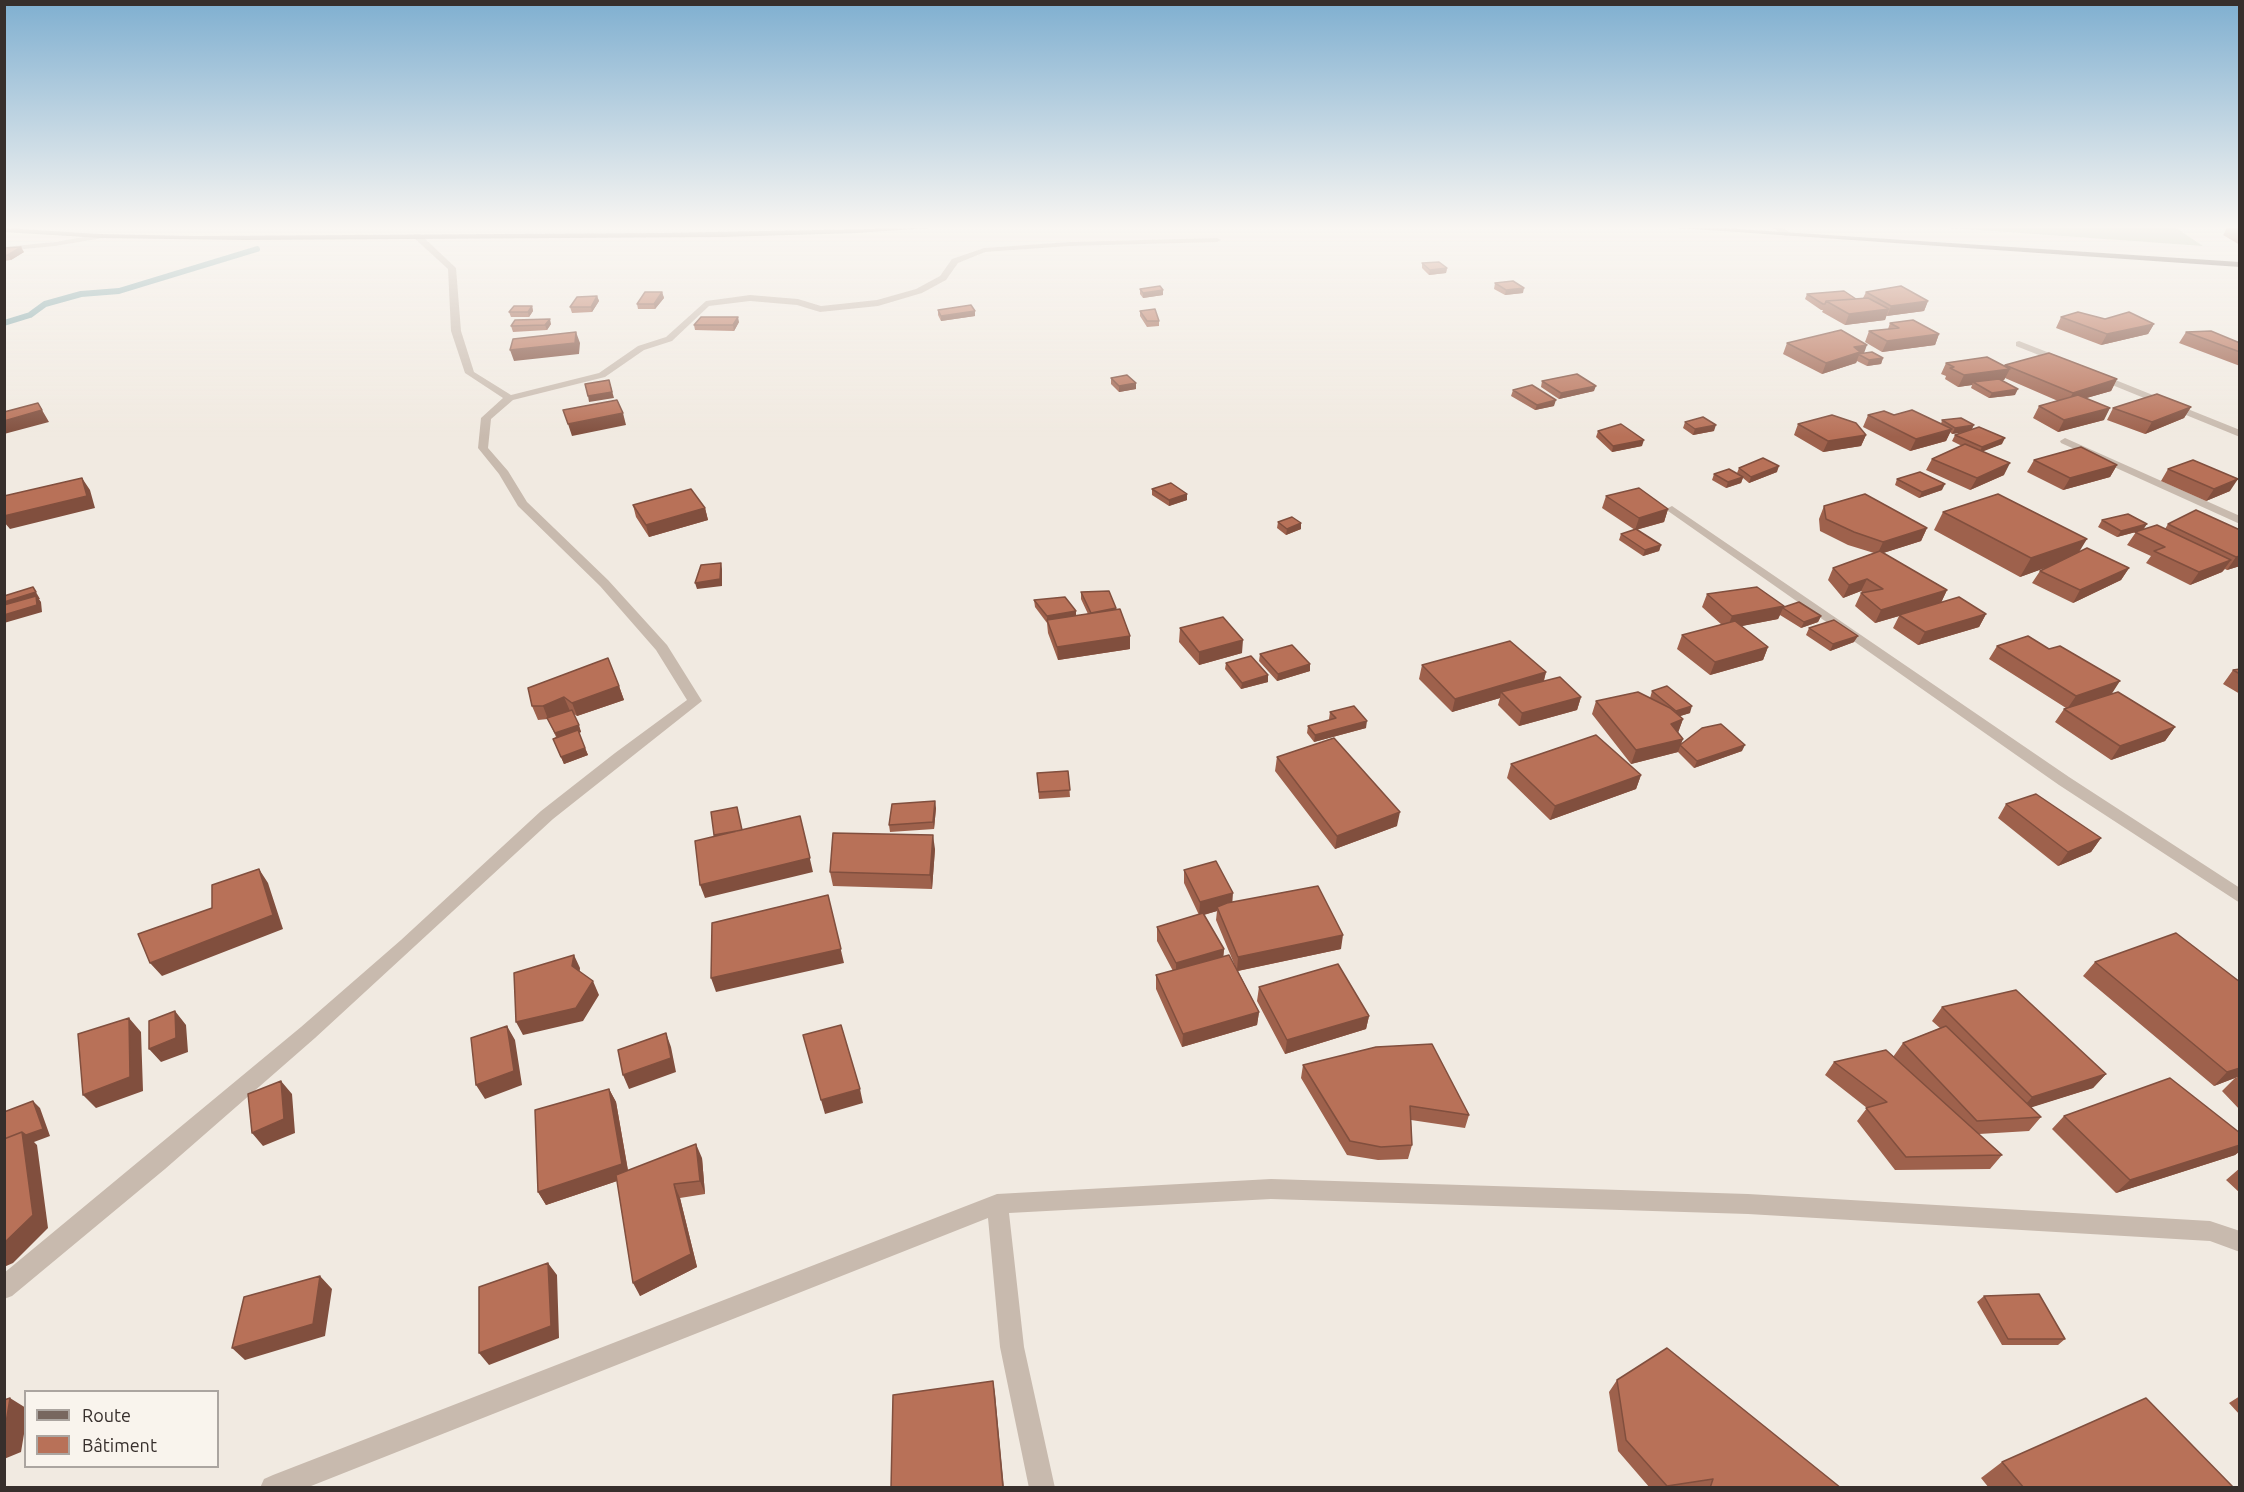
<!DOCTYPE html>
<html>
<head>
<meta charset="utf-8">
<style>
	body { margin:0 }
	#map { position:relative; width:2244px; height:1492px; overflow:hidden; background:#f1eae1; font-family:Ubuntu,sans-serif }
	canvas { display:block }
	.frame { position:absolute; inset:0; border:6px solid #372f2c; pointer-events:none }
	.legend { position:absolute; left:24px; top:1390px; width:195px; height:78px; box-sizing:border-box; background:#f9f4ed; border:2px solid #aba5a0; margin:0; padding:8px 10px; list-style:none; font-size:18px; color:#372f2c }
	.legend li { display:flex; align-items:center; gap:12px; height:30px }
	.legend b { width:30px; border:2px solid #aba5a0 }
</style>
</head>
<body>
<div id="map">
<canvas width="2244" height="1492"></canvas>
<div class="frame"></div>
<ul class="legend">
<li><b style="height:8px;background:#77675f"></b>Route</li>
<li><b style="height:16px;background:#b87158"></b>Bâtiment</li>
</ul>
</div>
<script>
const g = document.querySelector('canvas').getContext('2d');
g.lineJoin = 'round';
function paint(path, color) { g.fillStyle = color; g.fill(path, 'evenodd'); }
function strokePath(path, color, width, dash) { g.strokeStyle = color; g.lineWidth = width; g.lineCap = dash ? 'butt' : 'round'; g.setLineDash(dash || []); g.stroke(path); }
paint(new Path2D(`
	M1951,228H2176L2203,246Z`), '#b4bea2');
strokePath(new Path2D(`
	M4,323L30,315L45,304L81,294L119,291L257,249`), '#83a8ab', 6);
paint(new Path2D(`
	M1773,228H1783L1792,234L1785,236Z
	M100,234L104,236L103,238L55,246L4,251V247L55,242Z
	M414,234H420L456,268L461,331L474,372L511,395L599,373L638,346L666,337L706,301L750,295L798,299L821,306L877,300L916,289L940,276L952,259L984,248L1070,242L1217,238L1221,240L1217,242L1070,246L985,252L958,263L946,280L922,293L878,306L820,312L797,305L750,301L709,306L672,341L644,350L605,377L513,400L491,419L488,448L508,471L527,502L608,580L667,645L702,701L553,819L315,1038L165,1169L12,1296L4,1299V1273L301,1027L401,940L541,811L615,753L687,700L656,650L600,586L518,506L499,474L478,448L481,418L503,398L465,373L451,331L448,269L414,238Z
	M2019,341L2065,359L2067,361L2059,363L2016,346V342Z
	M2098,373L2240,430V437L2095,378L2093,376Z
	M2065,438L2240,516V524L2061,443L2060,441Z
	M1672,506L2069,777L2240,888V903L2059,785L1668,511L1666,509Z
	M1271,1179L1748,1194L2210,1221L2240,1231V1252L2210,1241L1748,1214L1271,1199L1009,1213L1024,1347L1055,1488H1029L1000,1347L988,1218L306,1488H260L264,1479L273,1475L997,1194Z`), '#c8baae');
paint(new Path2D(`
	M4,228L100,234L196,236L656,233L928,228L857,233L723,237L244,240L100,238L4,232Z
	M1679,228H1722L2240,262V267Z`), '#77675f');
paint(new Path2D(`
	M2227,228H2240V245L2223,235Z
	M4,248L24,252L11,260L4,261Z
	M1422,263L1447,268L1446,273L1429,275L1422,268Z
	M1495,283L1523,293L1505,295L1494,289Z
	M1140,289L1163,290V295L1143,298L1140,294Z
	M662,292L664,298L655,309H638L637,304Z
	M1866,292L1928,301L1924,311L1886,316L1885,320L1845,325L1822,312L1823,310H1821L1805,299L1807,294L1856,299L1863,298Z
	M597,296L599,301L592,312L572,313L570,307Z
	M532,306L533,311L529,317H511L509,312Z
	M938,310L975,311V316L941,321L938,315Z
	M1140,311L1159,321V326L1147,327L1140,316Z
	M2061,317L2105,319L2154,324L2148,334L2101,345L2056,328Z
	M739,322L734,331L695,330L694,325Z
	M1890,323L1939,334L1935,345L1882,352L1865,342L1869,331L1888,329Z
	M551,324L547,330L513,332L511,326Z
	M2186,332L2240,343V366L2179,343Z
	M1787,343L1864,354L1883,358L1881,364L1867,366L1857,361L1856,363L1822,374L1783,354Z
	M1946,363L2004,366L2005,365L2117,379L2111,391L2086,398L2104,420L2058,432L2033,418L2039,406L2058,401L2005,378L2004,380L2002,381L2015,395L1989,398L1971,388L1972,385L1958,387L1945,379L1946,376L1941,374Z
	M1111,378L1136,383V389L1119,392L1111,384Z
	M1542,381L1594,391L1559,399L1541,387Z
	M1513,390L1554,406L1535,410L1511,396Z
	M2191,407L2184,418L2145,434L2107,420L2113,408Z
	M1868,415H1894L1941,424L1942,420L1971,430L2002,444L1982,451L2004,475L1970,490L1926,470L1932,459L1962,446L1952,441L1955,435L1965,432L1952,434L1950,432L1946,441L1910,451L1863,427Z
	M1685,422L1714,431L1693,435L1683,428Z
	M1798,424L1866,435L1861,446L1823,452L1794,435Z
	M1598,431L1642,446L1612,452L1596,437Z
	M2034,460L2117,465L2110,477L2063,490L2027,472Z
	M1739,468L1777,472L1749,483L1743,478L1741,483L1726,488L1712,480L1714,474L1737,473Z
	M2168,469L2230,491L2206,501L2161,481Z
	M1897,479L1942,490L1919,498L1895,485Z
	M1152,489L1187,494V500L1169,506L1152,495Z
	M1606,496L1668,509L1664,522L1636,530L1661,545L1659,551L1643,556L1619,540L1621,534L1635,530L1602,508Z
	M633,505L705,508L708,520L649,537L636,517Z
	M1824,506L1927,528L1921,541L1883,553L1947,590L1941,602L1986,614L1979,627L1918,645L1893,628L1899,616L1875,623L1855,606L1861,593H1863L1861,591L1843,598L1828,580L1833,568L1874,553L1848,545L1820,531L1819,519Z
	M1943,512L2079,552L2129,568L2121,580L2073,603L2032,583L2040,571L2044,568L2020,577L1934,530Z
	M2102,520L2144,529H2165L2168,524L2240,530V566L2227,570L2225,569L2222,572L2190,585L2146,563L2151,556L2127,545L2136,532L2117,537L2098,527Z
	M1278,522L1301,529L1286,535L1277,528Z
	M1081,592L1116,608V610L1130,636V649L1058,660L1048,633L1047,623L1035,607L1034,600L1076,611V616L1088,614L1081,599Z
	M1707,594L1784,606L1821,616L1818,622L1801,628L1780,615L1778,619L1741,626L1768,647L1763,660L1710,675L1677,649L1682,635L1722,625L1702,607Z
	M1180,628L1242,653L1199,665L1179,642Z
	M1809,628L1854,642L1830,651L1806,635Z
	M1997,646L2111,694L2175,727L2165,741L2111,760L2055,722L2064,709L2066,708L1989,659Z
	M1260,654L1310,671L1277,681L1259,661Z
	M1226,663L1268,675V682L1241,689L1225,669Z
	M1422,665L1546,672L1544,681L1581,697L1577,710L1519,726L1498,705L1500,698L1452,712L1419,679Z
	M2240,669V694L2223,684L2233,670Z
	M619,686L624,700L577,716L574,714L581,732L579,733L588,755L564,764L553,739L556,737L548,719L538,720L532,706L528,688Z
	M1652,691L1690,713L1680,716L1683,719L1678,732L1683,739L1680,745L1742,751L1694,768L1678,752L1631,764L1592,714L1596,701L1650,698Z
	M1330,712L1366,728L1314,742L1307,733L1308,726L1330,720L1329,719Z
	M1277,757L1397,826L1335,849L1275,771Z
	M1511,764L1641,775L1636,789L1550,820L1507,778Z
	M1068,771L1070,797L1039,799L1037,773Z
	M2006,804L2101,838L2091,852L2058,866L1998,818Z
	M936,808L934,829L890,832L889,825Z
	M935,849L932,889L833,886L830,872Z
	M1184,870L1233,902L1341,949L1238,971L1259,1012L1257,1025L1182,1047L1156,989V975L1173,971L1157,941V927L1199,915L1184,883ZM1217,911L1216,920L1235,966L1223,956L1224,949L1204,915Z
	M2095,962L2240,1076L2214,1086L2083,976Z
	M1259,987L1369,1016L1366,1029L1285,1054L1257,1001Z
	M1942,1007L2106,1074L2093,1088L2031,1107L2041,1117L2029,1131L1979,1134L2002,1155L1990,1169L1895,1170L1857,1121L1867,1108L1825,1075L1834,1062L1893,1057L1903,1043L1940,1028L1932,1021Z
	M1303,1065L1469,1115L1465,1128L1411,1120L1412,1145L1408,1159L1378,1160L1347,1155L1301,1078Z
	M2236,1077H2240V1110L2222,1091Z
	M609,1089L616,1102L628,1170L702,1158L705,1194L680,1198L697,1267L640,1296L617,1181L546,1205L538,1192Z
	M2064,1116L2240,1133V1151L2235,1155L2116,1193L2052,1129Z
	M2240,1168V1193L2226,1180Z
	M1984,1296L2065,1339L2058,1345H2002L1977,1302Z
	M1617,1380L1841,1488H1650L1618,1451L1609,1392Z
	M2240,1396V1415L2229,1403Z
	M2002,1462L2234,1488H1989L1981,1478Z`), '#9e614c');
paint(new Path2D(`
	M21,247L24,252L11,260L8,255Z
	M1447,268L1446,273L1429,275L1430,270Z
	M1524,288L1523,293L1505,295L1506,290Z
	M1163,290V295L1143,298V293Z
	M662,292L664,298L655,309L654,304Z
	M597,296L599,301L592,312L591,307Z
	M1928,301L1924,311L1887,316L1891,306Z
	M532,306L533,311L529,317L528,312Z
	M1889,309L1885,320L1845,325L1849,314Z
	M975,311V316L941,321V316Z
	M738,317L739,322L734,331L733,325Z
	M550,319L551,324L547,330L545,325Z
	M2154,324L2148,334L2101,345L2107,334Z
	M576,332L580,343L579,354L514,361L510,350Z
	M1939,334L1935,345L1882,352L1887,341Z
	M1867,345L1863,356L1859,355L1856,363L1822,374L1826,363L1854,347Z
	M1883,358L1881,364L1867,366L1869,360Z
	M2010,369L2004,380L1976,384L1973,382L1972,385L1958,387L1964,375Z
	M2117,379L2111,391L2066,404L2073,393Z
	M609,380L614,398L589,402L588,396Z
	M1136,383V389L1119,392V386Z
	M1596,386L1594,391L1559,399L1561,393Z
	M2018,389L2015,395L1989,398L1992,393Z
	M1556,400L1554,406L1535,410L1537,405Z
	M38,403L49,422L4,434V421Z
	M2191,407L2184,418L2145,434L2152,422Z
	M2110,408L2104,420L2058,432L2064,420Z
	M623,413L626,425L572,436L568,424Z
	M1716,425L1714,431L1693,435L1695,429Z
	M1974,425L1971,431L1952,434L1955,428Z
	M1952,429L1946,441L1910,451L1916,439Z
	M1866,435L1861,446L1823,452L1828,441Z
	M2005,438L2002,444L1979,453L1982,447Z
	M1644,440L1642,446L1612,452L1613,446Z
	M2010,463L2004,475L1970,490L1977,478Z
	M2117,465L2110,477L2063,490L2070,478Z
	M1779,466L1777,472L1749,483L1751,477Z
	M1743,477L1741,483L1726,488L1728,482Z
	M82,478L90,490L95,508L10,529L4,522V516Z
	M2238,479L2230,491L2206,501L2214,489Z
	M1945,484L1942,490L1919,498L1922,492Z
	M1187,494V500L1169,506V500Z
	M705,508L708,520L649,537L646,525Z
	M1668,509L1664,522L1635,530L1639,518Z
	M1301,523V529L1286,535L1287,529Z
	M2147,524L2143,530L2117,537L2121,531Z
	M1927,528L1921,541L1877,555L1883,542Z
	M2087,539L2076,557L2020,577L2031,558Z
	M1661,545L1659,551L1643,556L1645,550Z
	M2240,556V566L2227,570L2236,557Z
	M2231,560L2222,572L2190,585L2199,572Z
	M721,563L722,569V586L697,589L695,583Z
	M2129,568L2121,580L2073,603L2080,590Z
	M1867,579L1861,591L1843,598L1849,585Z
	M33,587L40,599H39L41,602L42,612L4,623V602Z
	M1947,590L1941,603L1899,615V616L1875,623L1881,610Z
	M1784,606L1778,619L1727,629L1732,616Z
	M1116,608V615L1091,619V613Z
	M1076,611V617L1047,620V623V616Z
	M1986,614L1979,627L1918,645L1925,632Z
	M1821,616L1818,622L1801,628L1804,622Z
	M1130,636V649L1058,660L1057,647Z
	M1858,636L1854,642L1830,651L1833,644Z
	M1243,640L1242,653L1199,665V652Z
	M1768,647L1763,660L1710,675L1715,662Z
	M1310,664V671L1277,681L1278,674Z
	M1546,672L1542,686L1501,692L1500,698L1452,712L1455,699Z
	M1268,675V682L1241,689L1242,683Z
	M2120,681L2111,695L2067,709L2076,696Z
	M619,686L624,700L577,716L572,703Z
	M564,697L570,711L548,719L543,706Z
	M1581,697L1577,710L1519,726L1522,713Z
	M1692,706L1690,713L1674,718L1676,711Z
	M1683,719L1678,733L1671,724Z
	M1367,721L1366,728L1314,742L1315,735Z
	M579,725L581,732L558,740L555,733Z
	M2175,727L2165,741L2111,760L2120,746Z
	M1683,739L1678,752L1631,764L1636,750Z
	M1745,745L1742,751L1694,768L1697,761Z
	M585,748L588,755L564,764L561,757Z
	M1641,775L1636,789L1550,820L1555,806Z
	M935,801L936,808L934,829L933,822Z
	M1400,812L1397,826L1335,849L1337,836Z
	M800,816L813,872L705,898L700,885Z
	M933,835L935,849L932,889L930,875Z
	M2101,838L2091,852L2058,866L2068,852Z
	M259,869L268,883L283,929L162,976L150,963Z
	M1233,893L1232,907H1217V911L1199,916L1200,902Z
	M828,895L844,963L716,992L711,978Z
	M1343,935L1341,949L1237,971L1238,957Z
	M1224,949L1223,962L1176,977V963Z
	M574,955L580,968L579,979L572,966Z
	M593,981L599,995L583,1021L523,1035L516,1022Z
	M175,1011L186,1025L188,1052L161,1062L149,1049Z
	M1259,1012L1257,1025L1182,1047L1183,1034Z
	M1369,1016L1366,1029L1285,1054L1287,1040Z
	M129,1018L141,1032L143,1091L96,1108L83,1095Z
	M507,1026L515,1040L522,1085L485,1099L476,1085Z
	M666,1033L671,1047L676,1072L629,1089L623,1075Z
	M2240,1068V1076L2214,1086L2227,1072Z
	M2106,1074L2093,1088L2020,1111L2032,1097Z
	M281,1081L292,1094L295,1133L263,1146L252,1133Z
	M609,1089L616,1102L629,1177L546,1205L538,1192Z
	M860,1089L863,1103L825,1114L821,1100Z
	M33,1101L40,1108L50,1136L34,1142L37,1145L48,1228L13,1263L4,1267V1243L22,1132Z
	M696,1144L702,1158L705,1194L700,1181Z
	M2240,1145V1151L2235,1155L2116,1193L2130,1180Z
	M674,1184L680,1198L697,1267L640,1296L633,1283Z
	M548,1263L557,1275L559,1338L489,1365L479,1353Z
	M320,1276L332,1289L325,1336L245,1360L232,1348Z
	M993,1381L995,1393L1004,1488H1003Z
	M10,1398L26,1408V1422L21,1452L4,1459V1435Z`), '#814f3e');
const building = new Path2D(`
	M2232,228H2240V232Z
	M21,247L8,255L4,256V248Z
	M1439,262L1447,268L1430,270L1422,263Z
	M1513,281L1524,288L1506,290L1495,283Z
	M1160,286L1163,290L1143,293L1140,289Z
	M1901,286L1928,301L1891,306L1866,292Z
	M1844,291L1856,299L1826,301L1825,304H1823L1807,294Z
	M645,292H662L654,304H637Z
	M597,296L591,307H570L577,297Z
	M1868,298L1889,309L1849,314L1826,301Z
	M971,305L975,311L941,316L938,310Z
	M514,306H532L528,312H509Z
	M1155,309L1159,321H1147L1140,311Z
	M2078,312L2105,319L2129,312L2154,324L2107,334L2061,317Z
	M701,317H738L733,325H694Z
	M550,319L545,325L511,326L515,320Z
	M1913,320L1939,334L1887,341L1869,331L1899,328L1890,323Z
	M1841,330L1867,345L1854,347L1860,352L1826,363L1787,343Z
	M2211,331L2240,343V352L2186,332Z
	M576,332L575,343L510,350L513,339Z
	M1872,352L1883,358L1869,360L1858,354Z
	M2049,353L2117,379L2073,393L2005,365Z
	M1987,357L2010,369L1964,375L1950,368L1954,367L1946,363Z
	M1577,374L1596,386L1561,393L1542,381Z
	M1127,375L1136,383L1119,386L1111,378Z
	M1999,379L2018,389L1992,393L1973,382Z
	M609,380L612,392L588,396L585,384Z
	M1532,385L1556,400L1537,405L1513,390Z
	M2157,394L2191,407L2152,422L2113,408Z
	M2078,395L2110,408L2064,420L2039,406Z
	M617,400L623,413L568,424L563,410Z
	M38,403L42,410L4,421V412Z
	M1912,410L1952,429L1916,439L1868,415L1884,411L1894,415Z
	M1832,415L1856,423L1866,435L1828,441L1798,424Z
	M1703,417L1716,425L1695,429L1685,422Z
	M1961,418L1974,425L1955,428L1942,420Z
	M1621,424L1644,440L1613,446L1598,431Z
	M1979,427L2005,438L1982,447L1955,435Z
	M1965,444L2010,463L1977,478L1932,459Z
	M2081,447L2117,465L2070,478L2034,460Z
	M1763,458L1779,466L1751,477L1739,468Z
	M2193,460L2238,479L2214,489L2168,469Z
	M1729,469L1743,477L1728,482L1714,474Z
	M1920,472L1945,484L1922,492L1897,479Z
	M82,478L87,496L4,516V496Z
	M1171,483L1187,494L1169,500L1152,489Z
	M1639,488L1668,509L1639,518L1606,496Z
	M691,489L705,508L646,525L633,505Z
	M1865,494L1927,528L1883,542L1854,532L1826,519L1824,506Z
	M1998,494L2087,539L2031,558L1943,512Z
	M2196,510L2240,530V556L2236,557L2168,524Z
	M2128,514L2147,524L2121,531L2102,520Z
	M1292,517L1301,523L1287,529L1278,522Z
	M2157,525L2231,560L2199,572L2154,551L2165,547L2135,532Z
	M1636,529L1661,545L1645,550L1621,534Z
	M2087,548L2129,568L2080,590L2040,571Z
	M1880,551L1947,590L1881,610L1861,593L1883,589L1867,579L1849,585L1833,568Z
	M721,563L720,579L695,583L701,565Z
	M33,587L36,592L4,602V596Z
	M1757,587L1784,606L1732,616L1707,594Z
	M1109,591L1116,608L1091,613L1081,592Z
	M36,596L37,605L4,615V605Z
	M1065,597L1076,611L1047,616L1034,600Z
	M1959,597L1986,614L1925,632L1899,615Z
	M1799,602L1821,616L1804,622L1783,608L1784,607Z
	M1120,609L1130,636L1057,647L1047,620Z
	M1223,617L1243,640L1199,652L1180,628Z
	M1834,620L1858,636L1833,644L1809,628Z
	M1735,621L1768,647L1715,662L1682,635Z
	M2028,636L2049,649L2060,646L2120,681L2076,696L1997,646Z
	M1510,641L1546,672L1455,699L1422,665Z
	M1292,645L1310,664L1278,674L1260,654Z
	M1251,656L1268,675L1242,683L1226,663Z
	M608,658L619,686L572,703L564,697L543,706H532L528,688Z
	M2240,669V674L2233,670Z
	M1560,677L1581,697L1522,713L1501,692Z
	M1667,686L1692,706L1676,711L1652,691Z
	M1638,692L1670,708L1683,719L1671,724L1683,739L1636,750L1596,701Z
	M2118,692L2175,727L2120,746L2064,709Z
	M1354,706L1367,721L1315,735L1308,726L1336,718L1330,712Z
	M572,710L579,725L555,733L547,718Z
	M1721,724L1745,745L1697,761L1680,745L1702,728Z
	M578,730L585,748L561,757L553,739Z
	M1596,735L1641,775L1555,806L1511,764Z
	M1334,738L1400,812L1337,836L1277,757Z
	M1068,771L1070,790L1039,792L1037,773Z
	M2036,794L2101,838L2068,852L2006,804Z
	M935,801L933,822L889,825L892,804Z
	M737,807L742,830L714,835L711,812Z
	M800,816L810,858L700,885L695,841Z
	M833,833L933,835L930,875L830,872Z
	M1216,861L1233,893L1200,902L1184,870Z
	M259,869L273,915L150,963L138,934L212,908V885Z
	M1318,886L1343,935L1238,957L1217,907L1227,903Z
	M828,895L841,949L711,978L712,923Z
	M1203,913L1224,949L1176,963L1157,927Z
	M2176,933L2240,982V1068L2227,1072L2095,962Z
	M574,955L572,966L593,981L576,1008L516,1022L514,973Z
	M1229,955L1259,1012L1183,1034L1156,975Z
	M1338,964L1369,1016L1287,1040L1259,987Z
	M2016,990L2106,1074L2032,1097L1942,1007Z
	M175,1011L176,1038L149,1049V1021Z
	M129,1018L130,1077L83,1095L78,1034Z
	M841,1025L860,1089L821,1100L803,1035Z
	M507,1026L514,1071L476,1085L471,1038Z
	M1946,1026L2041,1117L1977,1121L1903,1043Z
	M666,1033L671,1058L623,1075L618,1050Z
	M1432,1044L1469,1115L1410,1106L1412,1145L1381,1147L1350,1141L1303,1065L1376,1047Z
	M1886,1050L2002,1155L1906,1157L1866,1108L1887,1102L1834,1062Z
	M2170,1078L2240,1133V1145L2130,1180L2064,1116Z
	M281,1081L284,1119L252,1133L248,1094Z
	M609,1089L622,1164L538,1192L535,1110Z
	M33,1101L43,1129L26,1135L22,1132L4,1139V1112Z
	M22,1132L33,1215L4,1243V1139Z
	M696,1144L700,1181L674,1184L691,1254L633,1283L616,1175Z
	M548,1263L551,1326L479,1353V1287Z
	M320,1276L313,1324L232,1348L244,1297Z
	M2039,1294L2065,1339H2008L1984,1296Z
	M1667,1348L1841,1488H1710L1713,1479L1667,1486L1626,1440L1617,1380Z
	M993,1381L1003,1488H891L893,1395Z
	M10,1398L4,1435V1400Z
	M2146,1398L2234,1488H2024L2002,1462Z`);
paint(building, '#b87158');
strokePath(building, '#814f3e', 1.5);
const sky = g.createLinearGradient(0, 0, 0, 437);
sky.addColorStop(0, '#7fafd0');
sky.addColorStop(0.52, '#f9f6f2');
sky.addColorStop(1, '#f9f6f200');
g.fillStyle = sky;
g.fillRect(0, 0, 2244, 437);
</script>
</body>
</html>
